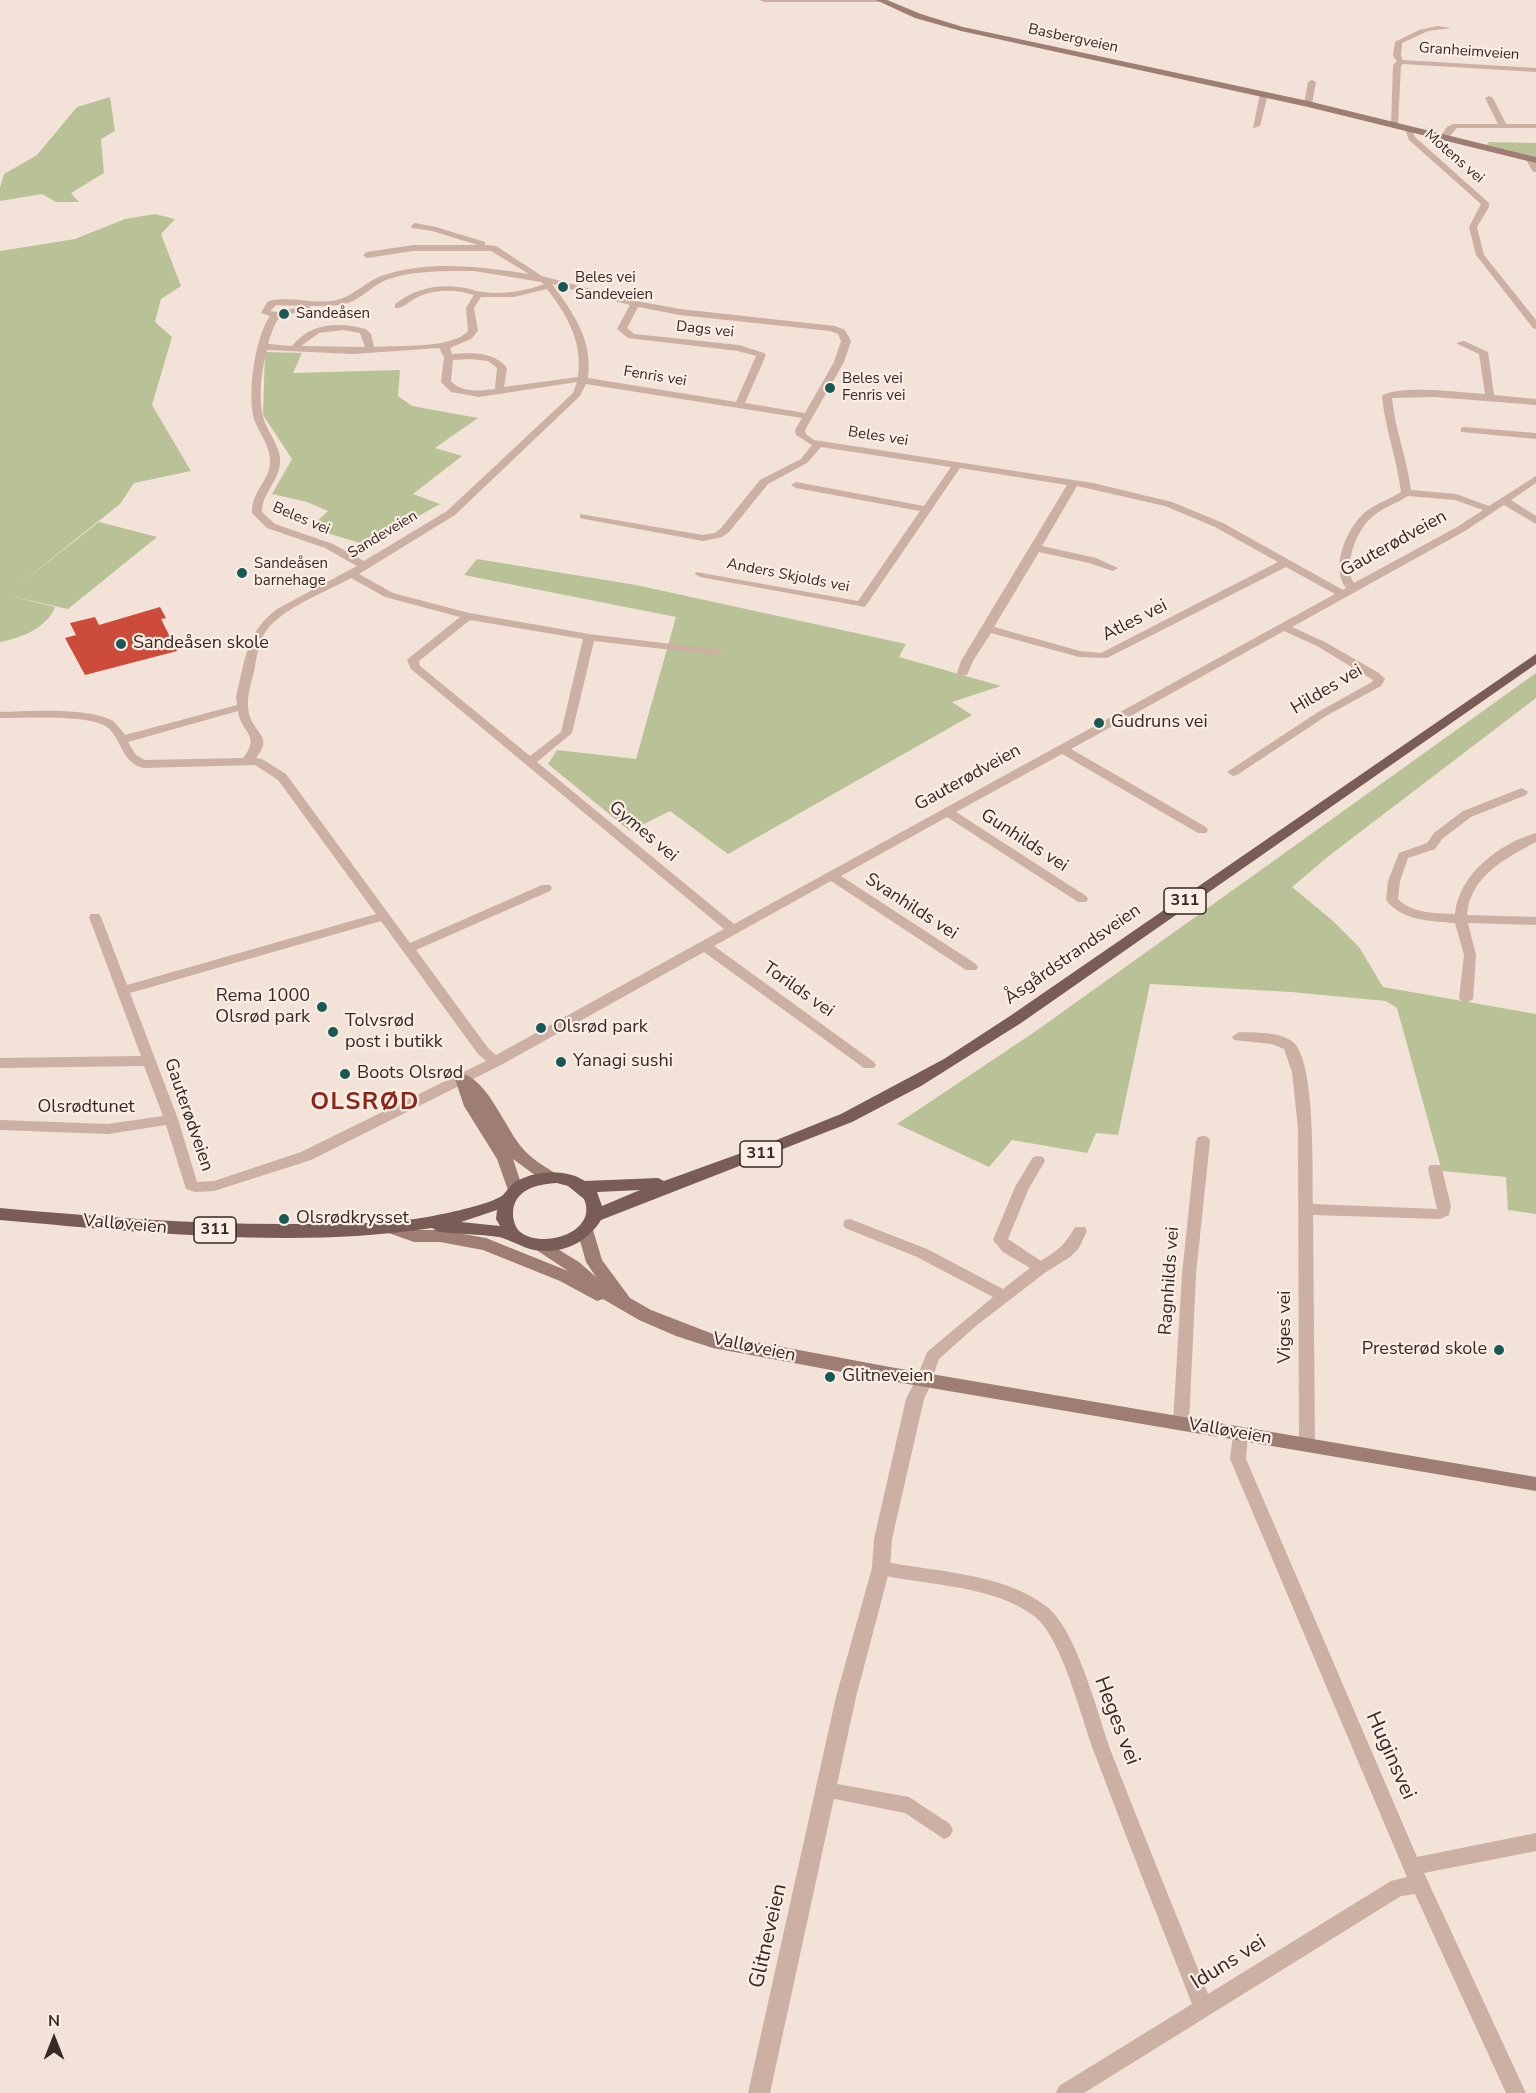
<!DOCTYPE html>
<html>
<head>
<meta charset="utf-8">
<style>
	body { margin:0 }
	#map { position:relative; width:1536px; height:2093px; overflow:hidden; background:#f2e2d7; font-family:"Nunito Sans",sans-serif }
	canvas { display:block }
	.north { position:absolute; left:24px; top:2009px; width:60px; height:60px; -webkit-text-stroke:4px #faede4; paint-order:stroke; rotate:0deg; font-size:16px; font-weight:700; line-height:24px; text-align:center; color:#352825 }
	.north::after { content:''; display:block; margin:auto; width:21px; height:27px; background:#352825; clip-path:polygon(50% 0,100% 100%,50% 72%,0 100%) }
</style>
</head>
<body>
<div id="map">
<canvas width="1536" height="2093"></canvas>
<div class="north">N</div>
</div>
<script>
const g = document.querySelector('canvas').getContext('2d');
g.lineJoin = 'round';
function paint(path, color) { g.fillStyle = color; g.fill(path, 'evenodd'); }
function strokePath(path, color, width, dash) { g.strokeStyle = color; g.lineWidth = width; g.lineCap = dash ? 'butt' : 'round'; g.setLineDash(dash || []); g.stroke(path); }
function label(font, color, halo, rows, align = 'center') {
  g.font = font + ' "Nunito Sans",sans-serif'; g.lineWidth = 4.5; g.setLineDash([]); g.textBaseline = 'middle'; g.strokeStyle = halo; g.fillStyle = color; for (const [text, x, y, turn = 0] of rows) {
    g.save(); g.translate(x, y); g.rotate((+turn || 0) * Math.PI / 180); g.textAlign = isNaN(turn) ? turn : align; if (halo) g.strokeText(text, 0, 0); g.fillText(text, 0, 0); g.restore();
  }
}
paint(new Path2D(`
	M110,97L115,131L101,139L104,173L71,193L79,202H56L42,194L0,201V188L4,174L37,155L77,107Z
	M1489,142L1536,143V157L1487,145Z
	M155,214L175,219L161,234L181,286L161,299L155,322L172,337L152,405L191,471L134,483L120,504L16,587L99,522L157,537L68,609L6,595L55,607C47,628 21,638 0,642V251L75,239L125,219Z
	M265,352L302,353L293,373L400,370L398,396L412,406L478,418L435,448L462,456L413,494L440,504L367,545L310,528L328,511L307,502L272,494L292,459L263,415Z
	M477,559L636,585L906,644L899,657L1001,686L952,702L972,715L728,854L670,811L630,831L548,764L557,750L636,759L676,617L464,575Z
	M1536,673V698L1330,855L1292,887L1333,921L1359,947L1383,987L1536,1014V1214L1508,1210L1506,1177L1442,1171L1397,1008L1386,1001L1291,992L1150,984L1118,1135L1096,1133L1087,1153L1012,1140L989,1167L897,1124L1036,1031Z`), '#b9c297');
paint(new Path2D(`
	M160,607L166,618L161,619L177,651L85,675L65,638L76,635L70,623L95,617L99,625Z`), '#cd4b3b');
paint(new Path2D(`
	M760,0H884L880,2H764Z
	M1438,26L1451,28L1428,31L1402,43L1401,56L1403,60L1536,68V72L1403,64L1401,66L1398,124L1391,126L1393,65L1397,61L1393,56L1395,42L1419,30Z
	M1312,80L1316,82L1312,104L1308,106L1304,104L1308,82Z
	M1264,92L1268,94L1260,126L1253,128L1260,94Z
	M1489,96L1493,98L1506,124H1536V128H1457L1447,139H1441L1440,137L1447,127L1453,124H1498L1485,98Z
	M1404,126H1410L1415,137L1489,203V207L1477,227L1484,255L1536,320V329L1533,328L1476,255L1469,227L1481,204L1409,140Z
	M1526,156L1533,158L1536,163V172H1533L1525,158Z
	M415,223L436,227L485,242V245L496,246L542,276L636,301L680,309L835,326L845,330L851,341L844,362L805,430L806,434L814,440L1093,483L1172,502L1223,523L1343,590L1346,588C1330,568 1346,530 1363,514C1374,504 1389,500 1401,492C1397,459 1385,429 1382,396C1399,384 1463,393 1485,394L1479,354L1456,343L1464,341L1488,352L1494,395L1536,399V405L1434,397L1392,398C1395,430 1407,458 1411,490L1456,494L1489,506L1536,476V483L1511,500L1536,516V524L1504,505L1465,531L1292,627L1325,642L1379,673L1385,679L1381,686L1326,716L1237,775L1233,776L1227,772L1318,712L1372,682L1373,680L1317,646L1284,631L1071,749L1206,827L1208,830L1206,833H1198L1062,754L956,812L1086,896L1088,899L1086,902H1078L947,817L841,876L976,964L978,967L976,970H966L831,881L714,946L874,1062L876,1065L874,1068H864L704,952L501,1065L311,1160L214,1191L195,1192L186,1189L166,1125L108,1134L0,1130V1120L108,1124L163,1116L144,1066L0,1068V1058L141,1056L89,917L91,914H99L101,917L127,985L376,914L278,780L255,765L143,768C121,762 122,739 107,727C89,714 23,718 0,718V712C28,711 89,707 113,721C118,725 121,730 125,735L237,705L236,697C245,661 246,632 277,609L357,566L325,548L267,528L252,513C251,491 270,481 270,462C271,447 259,433 254,419C247,394 255,337 270,316L261,313L267,302L272,300C291,297 312,303 331,301C352,299 365,281 384,275C432,260 481,267 529,274L491,251H413L367,258L363,255L367,252L413,245H478L432,231L412,228L411,226ZM474,271L541,282L544,284C526,291 503,295 484,292C477,292 472,289 465,288C440,283 415,288 395,304V308C403,309 409,301 416,298C434,289 455,289 474,295L466,308L468,331C453,349 398,345 374,347L371,334L366,329C339,322 311,322 292,346L268,344C279,311 277,317 310,310L311,308L309,306C325,306 341,307 355,300C366,294 374,285 386,280C413,270 446,271 474,271ZM552,284L630,305L617,329L628,338L738,351L756,356L736,402L588,378C593,340 574,314 552,284ZM547,289C567,315 583,342 578,377L504,387L507,368C493,351 472,353 452,354L450,348L471,339L478,331L474,308L481,297H514ZM276,305L305,306L276,312L270,311ZM638,307L680,315L830,331L838,334L841,341L834,362L805,413L745,403L766,355L764,353L739,345L634,334L627,328ZM343,330L360,333L365,347L301,346L319,333ZM439,348L444,357L441,382L451,392L479,397L577,382L573,393L447,511L364,561L333,544L275,524L262,512C262,493 278,482 280,464C282,449 269,434 264,420C258,400 261,371 267,350L353,354ZM470,359L488,361L497,368L495,389C479,391 462,393 451,381L453,360ZM586,384L802,418L795,430L796,435L812,445L801,459L760,480L721,528L715,533L703,535L580,514V518L584,519L703,541L722,537L729,532L768,484L807,463L821,447L951,467L924,506L796,482L791,485L796,488L920,511L858,601L696,572L695,574L700,577L865,607L960,468L1067,485L961,661L957,673L959,675H967L973,661L991,633L1079,657L1107,658L1286,567L1335,594L734,924L537,762L572,733L594,641L716,655L722,652L720,650L589,634L469,613L393,593L359,574L455,515L580,396ZM1077,486L1165,506L1215,527L1278,562L1101,653L1080,651L994,627L1039,552L1089,563L1113,571L1118,568L1096,558L1042,546ZM1408,496L1455,500L1483,510L1457,527L1354,583C1342,567 1357,530 1371,518C1381,508 1396,504 1408,496ZM351,578L385,597L460,617L409,658L407,660L411,669L724,929L496,1055L488,1048L416,950L550,891L552,888L550,885H542L410,943L286,774L262,759L256,758C273,737 256,734 250,717C245,703 250,686 254,672C256,661 258,646 263,636C276,610 326,592 351,578ZM470,620L583,639L561,732L530,756L420,666L419,661ZM238,711C240,732 262,735 243,758L145,760L136,755L128,742ZM381,921L478,1054L486,1061L301,1152L214,1181L197,1182L178,1119L130,993Z
	M1464,427L1536,433V439L1461,432V428Z
	M1522,788L1528,792L1526,795L1471,817L1442,839L1435,849L1408,858L1400,881L1398,899C1413,914 1435,913 1455,914C1458,875 1500,843 1536,833V842C1506,858 1470,876 1467,915L1536,917V925L1468,923L1476,955L1473,999L1466,1003L1459,999L1464,955L1455,923C1431,921 1402,921 1386,900L1388,881L1399,853L1427,843L1434,833L1463,811Z
	M1239,1032C1255,1033 1279,1031 1293,1042C1316,1061 1312,1173 1313,1204L1437,1209L1428,1169L1430,1165H1440L1442,1169L1451,1206L1449,1215L1440,1219L1313,1215L1315,1445L1313,1450L1307,1451L1301,1450L1299,1445L1298,1128L1292,1072L1284,1049L1272,1044L1234,1040L1232,1037Z
	M1203,1136L1208,1137L1210,1141L1196,1274L1189,1423L1187,1427L1181,1429L1175,1427L1173,1423L1182,1274L1196,1141L1198,1137Z
	M1038,1156L1043,1157L1045,1161L1029,1188L1008,1239L1041,1261C1058,1250 1065,1245 1075,1227H1085L1087,1231L1079,1248L1070,1257L1046,1272L977,1325L939,1359L930,1384L924,1386L918,1384L916,1380L927,1352L993,1297L917,1257L845,1228L843,1224L845,1220L850,1219L927,1249L1003,1289L1030,1268L1003,1252L993,1240L1015,1187L1033,1157Z
	M1240,1427L1246,1428L1248,1433L1246,1459L1417,1857L1536,1833V1851L1424,1873L1526,2093H1506L1415,1894L1401,1896L1084,2093H1056L1059,2086L1192,2004C1160,1922 1127,1840 1096,1757C1082,1722 1063,1638 1034,1616C995,1586 929,1585 881,1575L875,1573L873,1568L875,1563L881,1561C934,1572 1001,1572 1046,1606C1077,1629 1098,1716 1112,1754C1143,1834 1176,1914 1208,1994L1391,1881L1407,1877L1230,1459L1234,1428Z
	M826,1782L909,1797L950,1824L953,1830L950,1836L944,1839L905,1813L820,1796L817,1790L820,1784Z`), '#cbb0a3');
paint(new Path2D(`
	M924,1373L930,1375L933,1380L924,1399L892,1539L890,1568L856,1697L770,2093H748L836,1697L872,1568L874,1539L906,1399L918,1375Z`), '#cbb0a3');
paint(new Path2D(`
	M876,0H887L921,14L963,27L1308,101L1536,157V163L1308,107L961,31L915,18Z
	M463,1074C489,1081 506,1131 524,1150C533,1160 544,1166 555,1173L557,1177L555,1181H543L513,1159L523,1189L521,1193H509L497,1159L464,1106L455,1079Z
	M389,1221L415,1230H440L486,1238L568,1271L535,1249L533,1245L535,1241L541,1239L579,1262L596,1277L586,1262L577,1230L579,1226H591L593,1230L602,1260L630,1298L651,1310L713,1334L890,1367L1536,1477V1491L890,1381L713,1348L676,1336L639,1320L603,1299L597,1301L560,1281L483,1250L440,1242H414L383,1231L381,1227L383,1223Z`), '#9e7e74');
paint(new Path2D(`
	M1536,654V664L1021,1023L921,1086L852,1122L601,1220C587,1243 561,1255 534,1250C521,1247 511,1240 499,1237C479,1234 459,1234 439,1232L432,1228C295,1249 138,1232 0,1220V1208C100,1217 200,1225 301,1224C345,1224 389,1224 433,1216C448,1213 492,1204 503,1195C508,1190 511,1183 519,1180C539,1170 566,1169 585,1181L658,1178L664,1181L769,1143L841,1114L944,1059L1010,1016ZM557,1183L568,1186L584,1199C589,1211 586,1220 577,1228C563,1240 534,1244 519,1231C515,1227 513,1219 513,1214C513,1190 536,1184 557,1183ZM640,1190L602,1206L597,1192ZM497,1210L496,1219L500,1226L461,1222Z`), '#785c55');
for (const [x, y, r, color] of [
	[563,287,6,"#195955"],
	[284,314,6,"#195955"],
	[830,388,6,"#195955"],
	[242,573,6,"#195955"],
	[121,644,6,"#195955"],
	[1099,723,6,"#195955"],
	[322,1007,6,"#195955"],
	[541,1028,6,"#195955"],
	[333,1032,6,"#195955"],
	[561,1062,6,"#195955"],
	[345,1074,6,"#195955"],
	[284,1219,6,"#195955"],
	[1499,1350,6,"#195955"],
	[830,1377,6,"#195955"]
]) { const dot = new Path2D(); dot.arc(x, y, r, 0, 2 * Math.PI); g.fillStyle = color; g.fill(dot); strokePath(dot, '#faede4', 2); }
label('15px', '#352825', '#faede4', [
	["Basbergveien",1073,39,12],
	["Granheimveien",1469,52,4],
	["Motens vei",1454,157,41],
	["Dags vei",705,330,6],
	["Fenris vei",655,377,9],
	["Beles vei",878,437,9],
	["Beles vei",301,519,23],
	["Sandeveien",383,535,-31],
	["Anders Skjolds vei",788,576,11]
]);
label('15px', '#352825', '#faede4', [
	["Beles vei",575,278],
	["Sandeveien",575,295],
	["Sandeåsen",296,314],
	["Beles vei",842,379],
	["Fenris vei",842,396],
	["Sandeåsen",254,564],
	["barnehage",254,581]
], 'left');
for (const [x, y, w] of [
	[1185,901,42],
	[761,1154,42],
	[215,1230,42]
]) { const box = new Path2D(); box.roundRect(x - w / 2, y - 13, w, 26, 4.5); g.fillStyle = '#faede4'; g.fill(box); strokePath(box, '#352825', 1.5); }
label('bold 16px', '#352825', null, [
	["311",1185,901],
	["311",761,1154],
	["311",215,1230]
]);
label('18px', '#352825', '#faede4', [
	["Gauterødveien",1394,544,-29],
	["Atles vei",1135,621,-27],
	["Hildes vei",1327,690,-31],
	["Gauterødveien",968,778,-29],
	["Gymes vei",643,832,40],
	["Gunhilds vei",1024,841,33],
	["Svanhilds vei",911,907,33],
	["Åsgårdstrandsveien",1073,955,-35],
	["Torilds vei",798,990,35],
	["Olsrødtunet",86,1108],
	["Gauterødveien",188,1115,71],
	["Valløveien",125,1225,5],
	["Ragnhilds vei",1170,1281,-86],
	["Viges vei",1286,1327,-90],
	["Valløveien",754,1348,12],
	["Valløveien",1230,1432,10]
]);
label('18px', '#352825', '#faede4', [
	["Sandeåsen skole",133,644],
	["Gudruns vei",1111,723],
	["Rema 1000",310,997,"right"],
	["Olsrød park",310,1018,"right"],
	["Tolvsrød",345,1022],
	["post i butikk",345,1043],
	["Olsrød park",553,1028],
	["Yanagi sushi",573,1062],
	["Boots Olsrød",357,1074],
	["Olsrødkrysset",296,1219],
	["Presterød skole",1487,1350,"right"],
	["Glitneveien",842,1377]
], 'left');
label('21px', '#352825', '#faede4', [
	["Heges vei",1116,1721,69],
	["Huginsvei",1390,1756,66],
	["Glitneveien",769,1936,-77],
	["Iduns vei",1229,1963,-32]
]);
g.letterSpacing = '1.5px';
label('bold 24px', '#89261a', '#faede4', [
	["OLSRØD",365,1103]
]);
g.letterSpacing = '0px';
</script>
</body>
</html>
